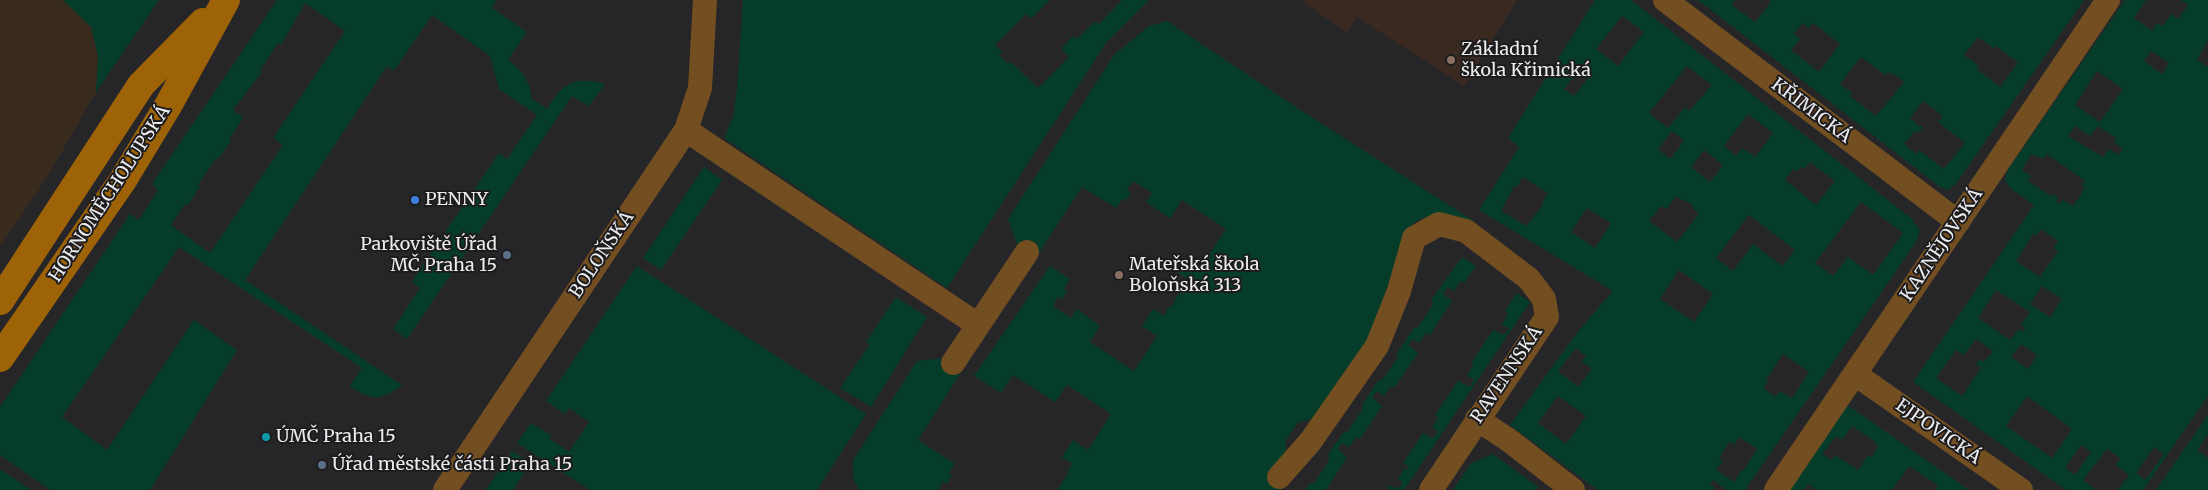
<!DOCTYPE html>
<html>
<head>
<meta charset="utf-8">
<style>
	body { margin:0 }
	canvas { display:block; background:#262629 }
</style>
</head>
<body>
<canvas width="2208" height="490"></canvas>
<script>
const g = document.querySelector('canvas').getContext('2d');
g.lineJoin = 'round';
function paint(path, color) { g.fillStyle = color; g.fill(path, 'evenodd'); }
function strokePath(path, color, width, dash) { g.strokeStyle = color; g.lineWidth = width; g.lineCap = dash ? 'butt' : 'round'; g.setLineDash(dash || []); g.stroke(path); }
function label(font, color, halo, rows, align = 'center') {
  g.font = font + ' Merriweather,serif'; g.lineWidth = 4; g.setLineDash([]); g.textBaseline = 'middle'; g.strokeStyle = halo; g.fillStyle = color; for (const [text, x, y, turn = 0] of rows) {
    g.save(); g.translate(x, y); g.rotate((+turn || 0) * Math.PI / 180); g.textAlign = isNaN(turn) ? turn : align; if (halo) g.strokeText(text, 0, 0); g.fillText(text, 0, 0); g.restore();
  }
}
paint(new Path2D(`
	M0,0H63L91,26L98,56L96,92L48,176L0,247Z`), '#382b1d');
paint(new Path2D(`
	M1301,0H1517L1464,86L1357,17L1347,33Z`), '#3a2920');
paint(new Path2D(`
	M63,0H159L96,92L98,56L91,27Z
	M277,0H496L492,8L527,32L508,60C523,71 529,80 532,99L547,109C564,83 572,76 605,84L589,106L572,96L407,339L393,329L420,288L412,281L499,153L507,159L537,115L499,89L490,56L432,15L394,71L387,66L245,280L402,385C381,401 371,401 350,386L362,368L179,247L62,417L107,450L194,320L237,350L150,490H50L0,455V407L130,214L139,220L158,190L152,184ZM305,3L345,31L273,138L283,145L210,253L171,225L185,204L187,206L200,187L198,185L216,158L218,159L231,141L229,139L243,118L233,110L262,72L260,70L278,43L281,45Z
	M743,0H1050L1031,19L1026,14L995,45L1002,52L999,55L1008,64L1011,62L1038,88L1069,57L1061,49L1073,36L1077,39L1095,21L1099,24L1122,0H1149L1106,43L947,288L724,138L733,117L737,89Z
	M1595,0H1631L1911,218L1920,230L1916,242L1745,490H1727L1713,480L1710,484L1714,487L1713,490H1598L1510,425L1576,334L1613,291L1479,210L1519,147L1508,138ZM1622,16L1644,32L1618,66L1596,49ZM1582,66L1592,73L1574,96L1564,89ZM1687,66L1712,85L1689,111L1685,107L1668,128L1649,113ZM1748,114L1773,133L1755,157L1743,148L1736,156L1724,146ZM1672,131L1684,141L1670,159L1658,149ZM1704,150L1723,165L1710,182L1691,167ZM1810,162L1835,181L1816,205L1785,180L1793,169L1797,171L1801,167L1804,169ZM1523,177L1548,193L1542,203L1543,205L1526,226L1501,211L1514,186L1517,187ZM1676,197L1692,204L1693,209L1699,214L1677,242L1649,221L1661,206L1666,209ZM1861,202L1903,233L1873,275L1848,257L1833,276L1815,263ZM1587,208L1611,223L1595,248L1571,232ZM1749,215L1795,250L1782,266L1753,244L1733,271L1716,258ZM1679,270L1713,294L1694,322L1660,299ZM1576,348L1586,356L1582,361L1592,369L1578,387L1558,371ZM1783,354L1809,372L1792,398L1780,391L1776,397L1763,388L1768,382L1766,380ZM1558,396L1586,416L1566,444L1538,423ZM1739,437L1757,449L1744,470H1742L1734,482L1716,470L1723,461L1719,458L1729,442L1734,445Z
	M1698,0H1735L1732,5L1755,22L1771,2L1769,0H2084L1955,185L1948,190L1940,187ZM1803,23L1809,28L1813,23L1840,44L1819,72L1791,50L1800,39L1794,34ZM1978,37L1993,48L1996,46L2018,63L2000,87L1977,69L1979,66L1964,55ZM1861,57L1885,75L1888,72L1891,75L1893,73L1904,82L1876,116L1850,96L1852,93L1840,84ZM1923,101L1943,116L1938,122L1965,143L1944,169L1919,150L1916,154L1904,144L1915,131L1918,133L1923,127L1921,125L1919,126L1910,118Z
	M2125,0H2146L2134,18L2152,31L2157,23L2163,26L2171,14L2178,19L2188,5L2181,0H2208V40L2197,60L2208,67V396L2143,490H2118L2129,475L2116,465L2120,458L2107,449L2083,480L2096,490H2066L1913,382L2034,205L2010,188L2005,180L2007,171ZM2151,51L2169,63L2162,74L2144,61ZM2097,71L2123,89L2100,122L2075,105ZM2075,126L2090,136L2098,126L2116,138L2114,142L2123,149L2118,155L2109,149L2103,157L2068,136ZM2031,154L2043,159L2047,154L2085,181L2082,186L2085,188L2073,206L2062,200L2059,204L2056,202L2059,198L2052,194L2051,196L2028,181L2031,176L2022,170ZM2041,229L2058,241L2054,248L2058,251L2040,277L2016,261L2033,234L2036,235ZM2042,286L2062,299L2050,317L2030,304ZM1996,290L2030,312L2021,324L2026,328L2023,331L2019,329L2010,340L1978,318ZM1976,339L1993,351L1984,362L1980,359L1981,357L1976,364L1981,368L1962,396L1936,378L1956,350L1964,355ZM2021,344L2037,355L2028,369L2011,357ZM2027,396L2072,429L2052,458L2006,426ZM2081,445L2091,452L2075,475L2065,468ZM2154,447L2164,454L2145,480L2136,473Z
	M1167,21L1299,109L1472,220L1469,225C1444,218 1421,207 1405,234L1369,343L1315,419L1298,422L1286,440L1283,486L1279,490H1057L1068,474L1067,472L1072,464L1074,465L1062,457L1073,440L1088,450L1111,414L1067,385L1055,402L1013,375L1001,393L974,376L1050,266L1070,279L1064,288L1067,291L1062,299L1058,297L1053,306L1071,318L1077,309L1100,326L1090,342L1134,371L1157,336L1142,326L1153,309L1165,317L1164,315L1169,307H1171L1187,279L1189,280L1177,272L1188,255L1203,264L1226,229L1182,200L1170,218L1146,202L1152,193L1133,181L1127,190L1131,193L1125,201L1122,199L1116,208L1082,187L1036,257L1018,247L1008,219L1114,55L1149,26Z
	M704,167L722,180L661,270L643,258Z
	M1462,257L1476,266L1464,283L1461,281L1454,291L1448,287L1443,294L1452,301L1430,335L1426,333L1419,343L1413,339L1408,345L1418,353L1394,388L1391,386L1384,396L1377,391L1372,397L1382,406L1360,439L1356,437L1349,447L1342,443L1338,449L1347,457L1326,490H1305L1309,484L1314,483L1329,461V453L1343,433L1348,431L1362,410L1363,403L1378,381L1383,379L1398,357L1397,353L1414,328L1418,327L1433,305L1432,299Z
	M637,266L866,414L817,490H590L517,443L531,423L551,435L549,438L569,452L589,422L569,408L565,414L546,401Z
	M1517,293L1530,302L1404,490H1391L1387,487L1388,485L1398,489L1403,483L1398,479L1404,469L1401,466L1407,470L1409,467L1403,463L1423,433L1433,438L1438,432L1432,427L1438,418L1435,415L1458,381L1470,387L1474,380L1467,375L1474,365L1471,363L1493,330L1504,335L1509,329L1502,324L1508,314L1505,311Z
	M896,297L927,317L871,407L840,388L870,344L866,342Z
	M944,358L963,369L918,440L955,464L949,473L952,476L947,484L943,481L938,490H859L853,478V460L917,361Z
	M1846,404L1969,490H1935L1938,485L1909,466L1892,490H1817L1808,484L1804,490H1787ZM1852,426L1876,442L1875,444L1878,446L1872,457L1868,455L1858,470L1835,455L1832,460L1822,454L1836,436L1842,440Z
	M2208,415V434L2197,450L2208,458V490H2156Z
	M512,451L531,463L513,490H486Z
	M1493,454L1538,487L1536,490H1453L1471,463Z
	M0,469L31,490H0Z`), '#063d2a');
strokePath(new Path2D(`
	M1665,0L1958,222
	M686,130L978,325
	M953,363L1027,252
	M1855,374L2021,490
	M1477,419L1510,441L1573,490
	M1279,477L1310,442L1377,346L1399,291L1414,238L1439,224L1466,231L1529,279L1544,299L1547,317L1431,490
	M445,490L686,130L700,88L705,0
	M1776,490L2108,0`), '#734e21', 24);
strokePath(new Path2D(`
	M0,301L141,85L203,22
	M0,358L123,180L169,104L226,0`), '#9e6207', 28);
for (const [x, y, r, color] of [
	[1451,60,5,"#8d6e63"],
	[415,200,5,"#3f7fe0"],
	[507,255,5,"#5c6f8a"],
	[1119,275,5,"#8d6e63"],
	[266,437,5,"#0f9aa8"],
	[322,465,5,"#5c6f8a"]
]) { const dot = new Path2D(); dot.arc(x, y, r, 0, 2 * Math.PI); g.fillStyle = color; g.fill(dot); strokePath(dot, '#1c1c1f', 2); }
label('18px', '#ececee', '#1c1c1f', [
	["Základní",1461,50],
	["škola Křimická",1461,71],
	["PENNY",425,200],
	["Parkoviště Úřad",497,245,"right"],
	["MČ Praha 15",497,266,"right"],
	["Mateřská škola",1129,265],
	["Boloňská 313",1129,286],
	["ÚMČ Praha 15",276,437],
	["Úřad městské části Praha 15",332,465]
], 'left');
label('18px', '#ececee', '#1c1c1f', [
	["KŘIMICKÁ",1811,111,37],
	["HORNOMĚCHOLUPSKÁ",110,194,-57],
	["KAZNĚJOVSKÁ",1942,245,-56],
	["BOLOŇSKÁ",602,255,-56],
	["RAVENNSKÁ",1507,375,-56],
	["EJPOVICKÁ",1938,432,35]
]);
</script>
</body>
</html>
